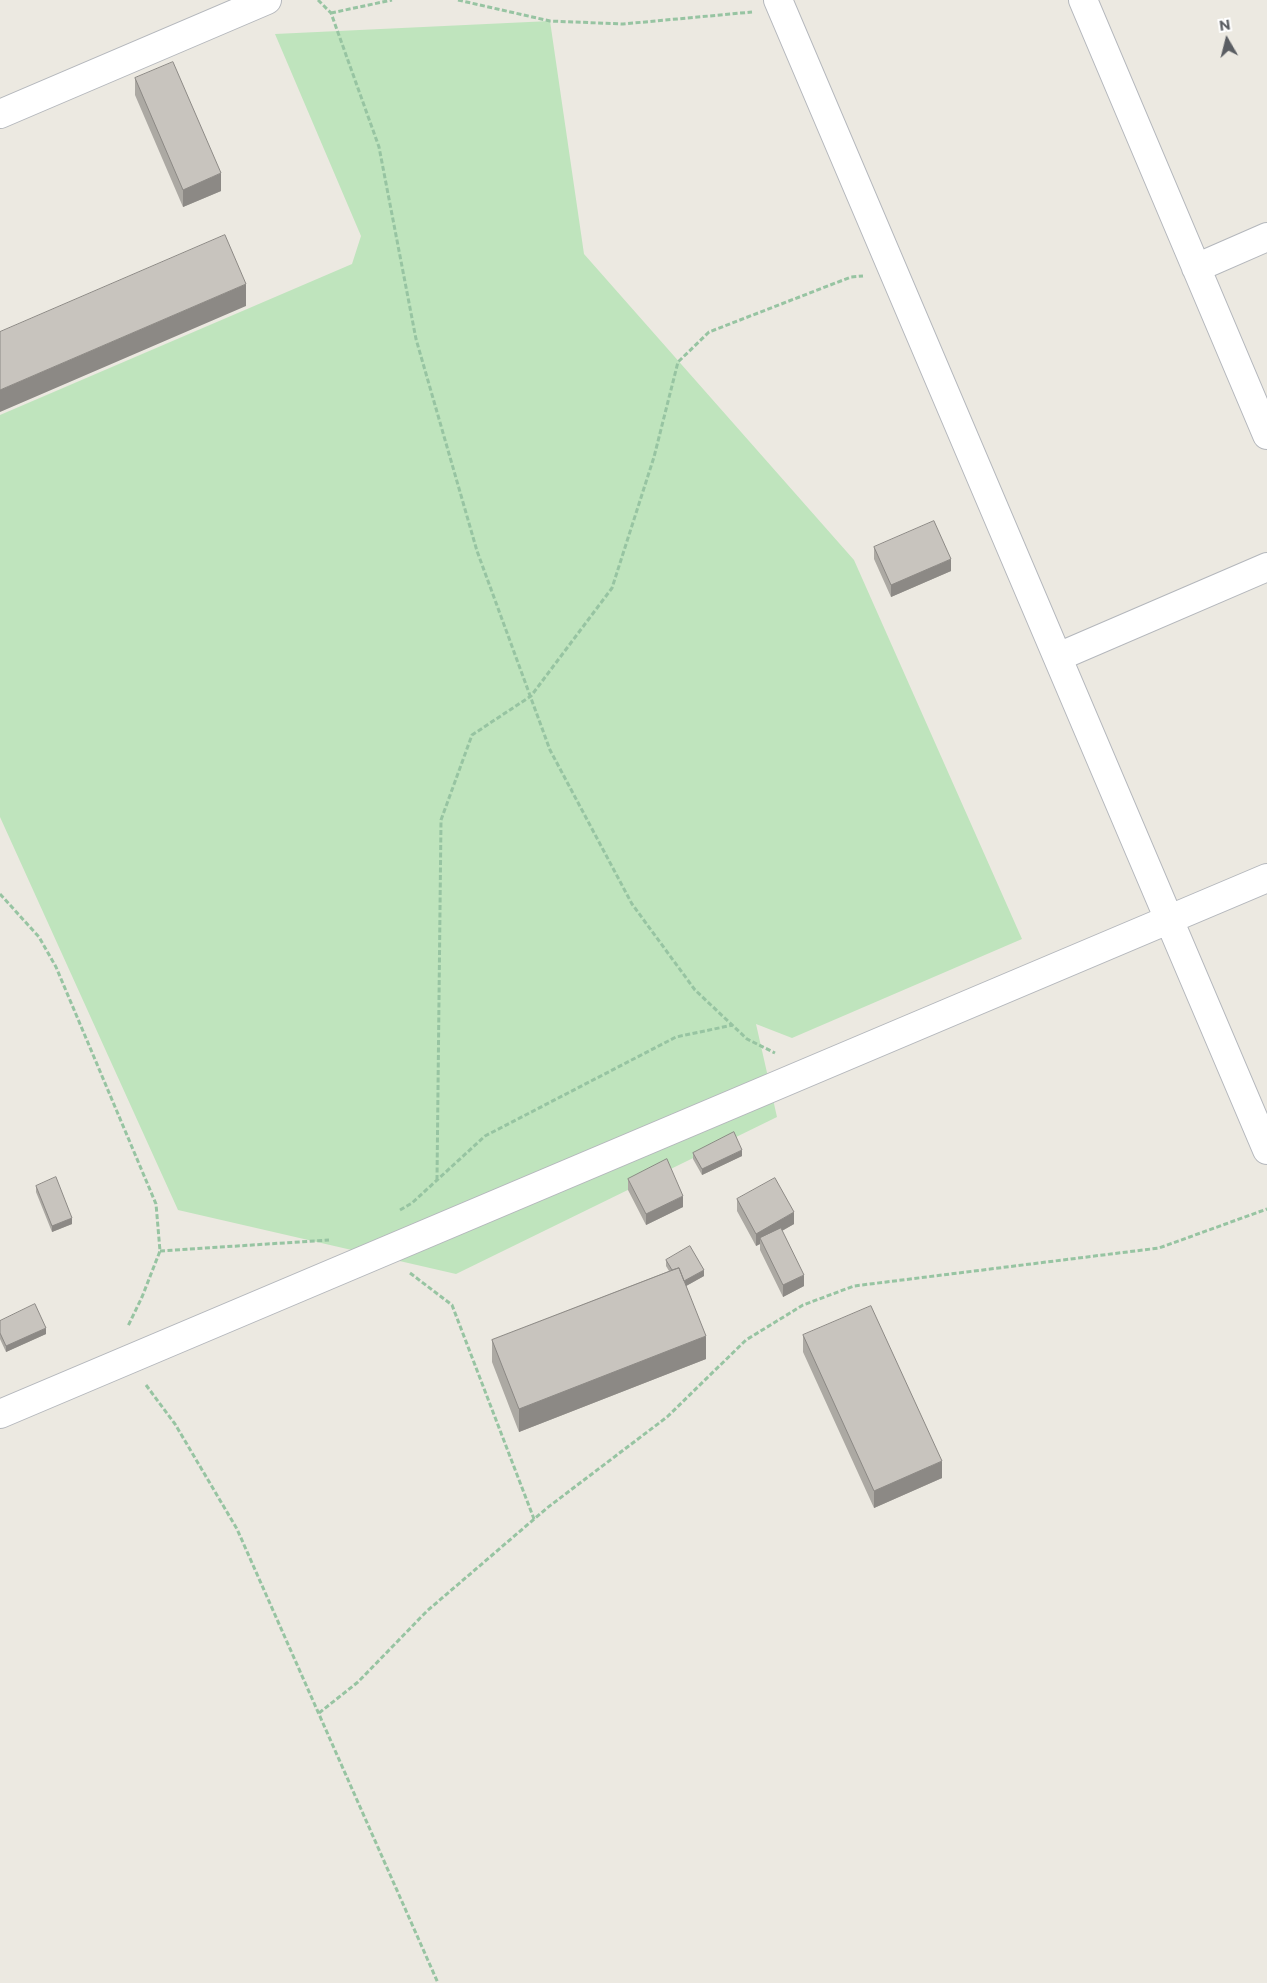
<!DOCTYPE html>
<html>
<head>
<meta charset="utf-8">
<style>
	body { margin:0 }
	#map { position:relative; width:1267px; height:1983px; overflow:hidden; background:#ece9e1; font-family:Montserrat,sans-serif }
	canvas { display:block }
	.north { position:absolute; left:1202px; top:15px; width:50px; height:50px; -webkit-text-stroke:4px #fff; paint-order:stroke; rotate:352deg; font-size:14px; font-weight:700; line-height:20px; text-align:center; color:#5a5d62 }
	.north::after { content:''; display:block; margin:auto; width:18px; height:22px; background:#5a5d62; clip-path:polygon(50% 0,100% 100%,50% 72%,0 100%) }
</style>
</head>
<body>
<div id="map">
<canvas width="1267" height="1983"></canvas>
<div class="north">N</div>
</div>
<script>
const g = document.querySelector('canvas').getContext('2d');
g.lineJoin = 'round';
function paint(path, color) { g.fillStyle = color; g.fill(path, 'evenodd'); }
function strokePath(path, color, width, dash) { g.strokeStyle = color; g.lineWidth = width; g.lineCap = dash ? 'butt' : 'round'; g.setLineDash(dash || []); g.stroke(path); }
paint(new Path2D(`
	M550,21L584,254L854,560L1022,939L792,1038L756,1024L777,1117L456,1274L178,1210L0,817V415L352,264L361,236L275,34Z`), '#bfe4bd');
const street = new Path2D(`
	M778,0L1267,1150
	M1083,0L1267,435
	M0,114L267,0
	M1196,268L1267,237
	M1058,657L1267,567
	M0,1414L1267,878`);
strokePath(street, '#b4b7bc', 30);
strokePath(new Path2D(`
	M318,0L331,13L379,147L416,339L477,551L550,750L632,904L695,990L747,1039L775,1053
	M458,0L550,21L623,24L752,12
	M331,13L392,0
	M0,894L39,937L56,967L156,1204L160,1251L142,1297L128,1326
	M437,1180L441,820L472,735L531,696L612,588L654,457L678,362L709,332L851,277L863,276
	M400,1210L412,1203L485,1136L676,1037L733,1025
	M160,1251L329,1240
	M410,1273L452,1305L534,1519
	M146,1385L175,1424L237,1529L438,1983
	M319,1713L358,1682L427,1611L547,1508L667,1417L746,1340L803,1305L854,1286L1159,1248L1267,1209`), '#97c4a2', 3, [5, 2.5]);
strokePath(street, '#fff', 28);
paint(new Path2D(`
	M135,78L221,191L183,207L135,95Z
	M874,547L951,571L891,597L874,559Z
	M693,1153L742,1156L702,1175L693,1159Z
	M628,1179L683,1207L646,1225L628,1190Z
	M36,1186L72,1224L52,1232L36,1192Z
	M737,1199L794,1224L782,1231L804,1286L783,1297L760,1250V1244L756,1246L737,1211Z
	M666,1260L704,1276L686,1286L706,1359L519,1432L492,1362V1340L669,1271L666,1266Z
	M0,1321L46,1334L6,1352L0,1339Z
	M803,1335L942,1478L874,1508L803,1352Z`), '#aca9a3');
paint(new Path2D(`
	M221,173V191L183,207V190Z
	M246,284V306L0,412V390Z
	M951,559V571L891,597V585Z
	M742,1150V1156L702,1175V1169Z
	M683,1196V1207L646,1225V1214Z
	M794,1212V1224L762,1242L760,1238V1244L756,1246V1234Z
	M72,1218V1224L52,1232V1226Z
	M704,1270V1276L679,1290V1284Z
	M804,1275V1286L783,1297V1285Z
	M46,1328V1334L6,1352V1346Z
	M706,1336V1359L519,1432V1409Z
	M942,1461V1478L874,1508V1491Z`), '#8c8985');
const building = new Path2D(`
	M173,62L221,173L183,190L135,78Z
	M225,235L246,284L0,390V332Z
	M934,521L951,559L891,585L874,547Z
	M734,1132L742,1150L702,1169L693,1153Z
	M667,1159L683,1196L646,1214L628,1179Z
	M56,1177L72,1218L52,1226L36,1186Z
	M775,1178L794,1212L756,1234L737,1199Z
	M781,1228L804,1275L783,1285L760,1238Z
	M690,1246L704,1270L684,1281L679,1268L672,1270L666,1260Z
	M679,1268L706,1336L519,1409L492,1340Z
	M35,1304L46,1328L6,1346L0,1333V1321Z
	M871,1306L942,1461L874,1491L803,1335Z`);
paint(building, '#c8c4be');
strokePath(building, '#8c8985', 1);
</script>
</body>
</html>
